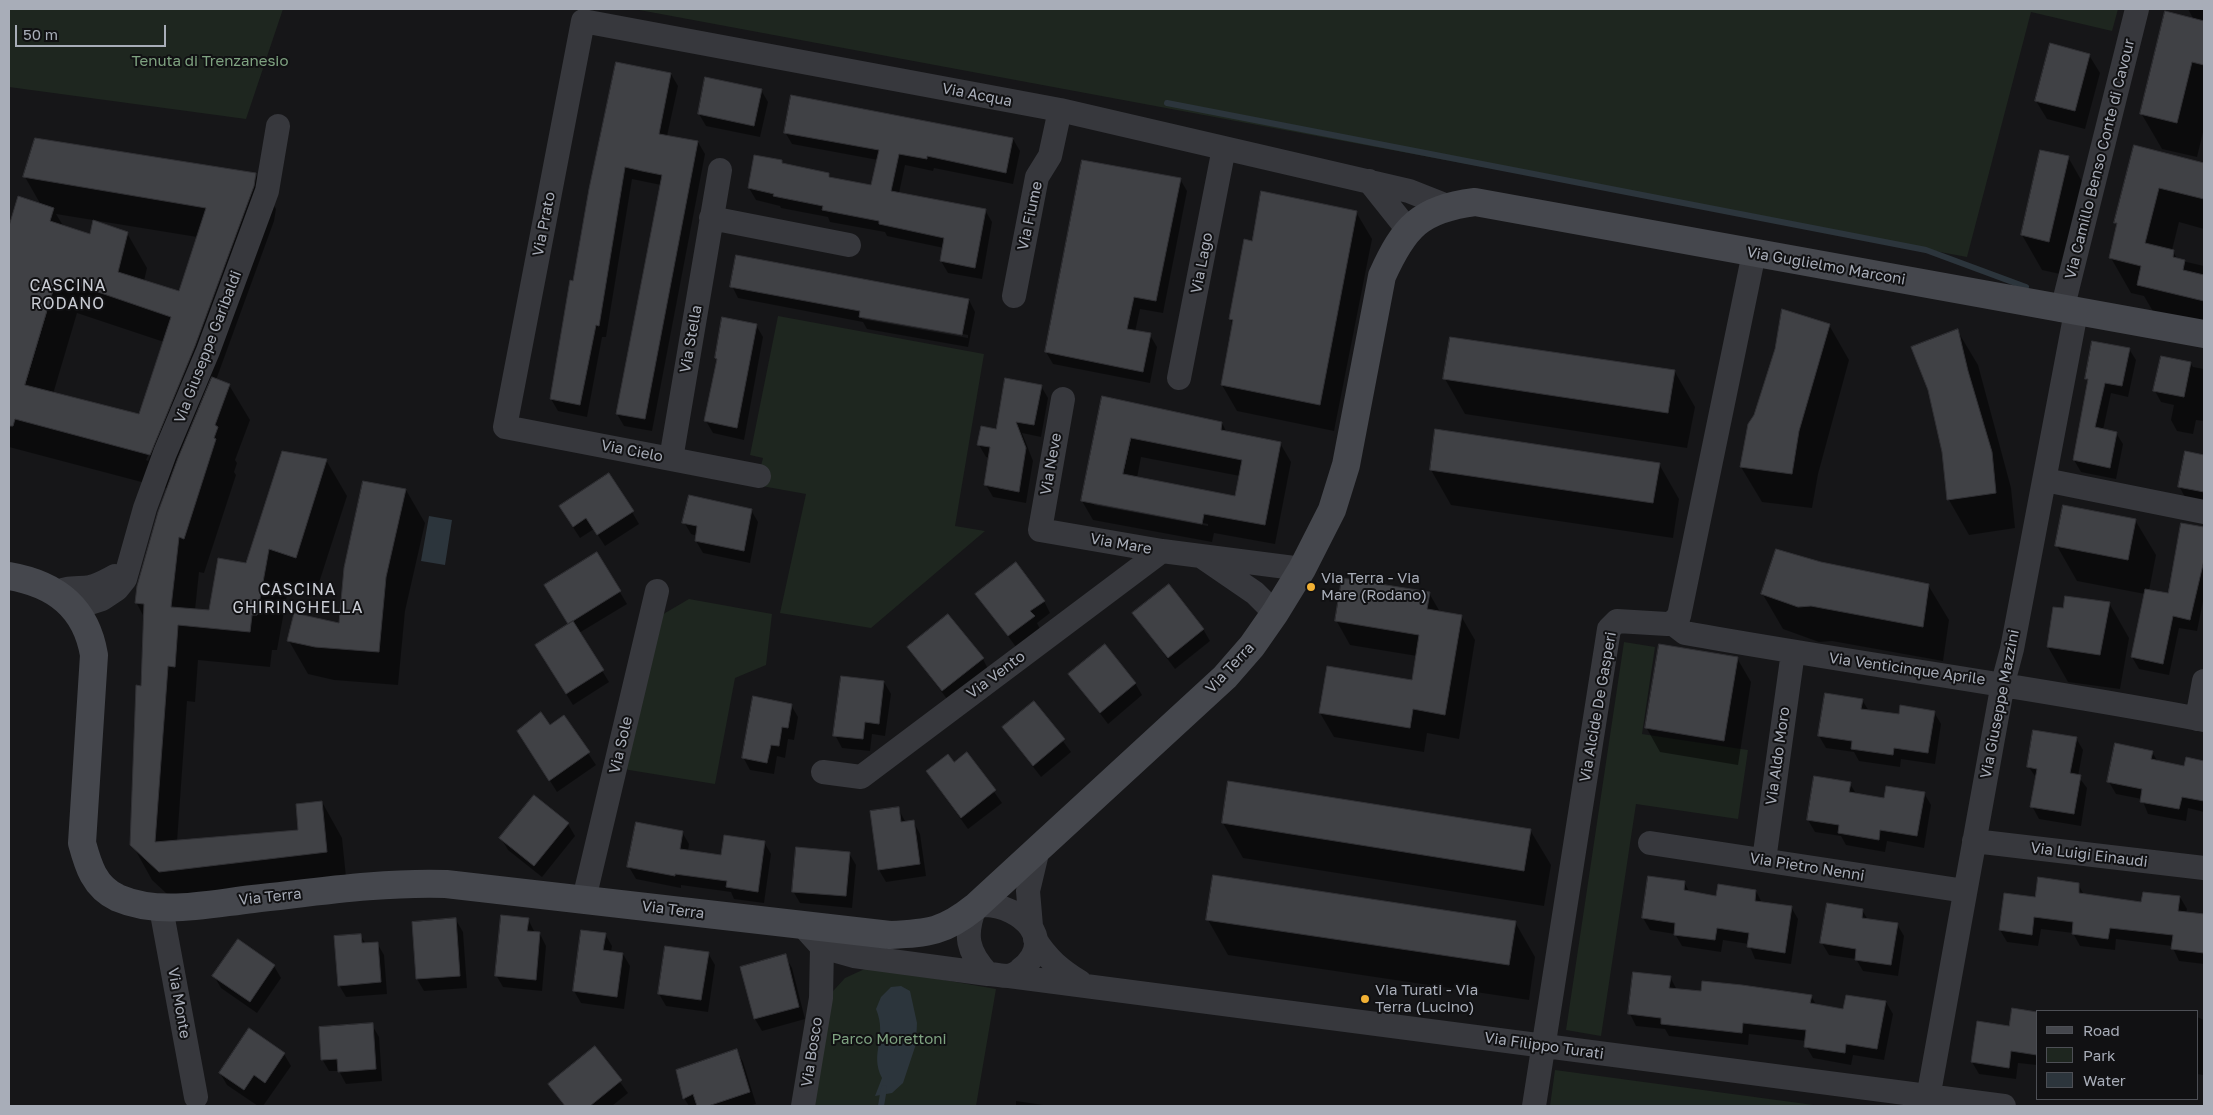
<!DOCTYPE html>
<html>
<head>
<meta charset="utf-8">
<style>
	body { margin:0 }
	#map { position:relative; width:2213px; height:1115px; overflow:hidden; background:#161618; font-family:"Golos Text",sans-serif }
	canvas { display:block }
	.frame { position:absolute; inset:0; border:10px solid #a8adb8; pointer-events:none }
	.legend { position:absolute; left:2036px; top:1010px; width:162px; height:90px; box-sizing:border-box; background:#111113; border:1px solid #4d4f55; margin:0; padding:6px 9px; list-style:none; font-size:15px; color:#a8adb8 }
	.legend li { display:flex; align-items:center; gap:10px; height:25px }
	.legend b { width:25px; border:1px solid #4d4f55 }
	.scale { position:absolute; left:15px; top:25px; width:151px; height:22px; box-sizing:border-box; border:2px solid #a8adb8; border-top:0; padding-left:6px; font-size:15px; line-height:18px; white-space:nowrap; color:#a8adb8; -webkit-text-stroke:4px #111113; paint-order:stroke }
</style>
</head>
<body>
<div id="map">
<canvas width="2213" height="1115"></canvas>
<div class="frame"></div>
<ul class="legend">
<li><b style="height:6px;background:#45474d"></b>Road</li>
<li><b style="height:14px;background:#1e261f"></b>Park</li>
<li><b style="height:14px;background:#2c353c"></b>Water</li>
</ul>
<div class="scale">50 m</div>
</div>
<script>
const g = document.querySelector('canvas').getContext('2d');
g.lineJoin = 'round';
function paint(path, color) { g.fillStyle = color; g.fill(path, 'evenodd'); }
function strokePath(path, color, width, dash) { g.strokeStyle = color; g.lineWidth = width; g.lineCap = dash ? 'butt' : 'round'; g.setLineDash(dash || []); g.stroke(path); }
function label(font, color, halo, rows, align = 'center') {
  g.font = font + ' "Golos Text",sans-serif'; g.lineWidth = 4; g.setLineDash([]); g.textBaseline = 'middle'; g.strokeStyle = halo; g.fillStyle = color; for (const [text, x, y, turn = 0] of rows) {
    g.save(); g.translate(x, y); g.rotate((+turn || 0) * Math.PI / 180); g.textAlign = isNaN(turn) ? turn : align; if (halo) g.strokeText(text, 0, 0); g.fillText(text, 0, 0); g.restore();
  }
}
paint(new Path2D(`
	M9,9H283L246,119L9,87Z
	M634,9H2118L2112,31L2031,12L1967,257Z
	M778,316L984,354L955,526L985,531L871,628L780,613L806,494L756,485L763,458L750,455Z
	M689,599L772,614L766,665L735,678L715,784L623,769L660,616Z
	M1624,642L1655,647L1642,734L1748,750L1738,819L1636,804L1601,1036L1566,1030Z
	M869,967L996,989L976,1106H809L825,1000L845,978Z
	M1555,1070L1821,1106H1550Z`), '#1e261f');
paint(new Path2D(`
	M429,516L452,520L445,565L421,561Z
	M901,986L910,991L917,1023L916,1044L903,1083L892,1093L875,1096L882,1078C869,1053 888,1038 876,1009L881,997L891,987Z`), '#2c353c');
paint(new Path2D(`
	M2188,9H2204V128L2197,157L2162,149L2141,113L2194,20Z
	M2089,55L2100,73L2085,129L2047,119L2036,101Z
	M671,74L678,86L667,136L698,142L705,154L652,431L624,426L617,414L661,185L632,179L606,337H602L587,417L558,411L551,399L590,189Z
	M761,90L768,102L760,137L706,126L699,114Z
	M785,132L1013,139L1020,151L1013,184L934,168L933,171L905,165L899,193L985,210L992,222L982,279L948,273L941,261L944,248L887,236L885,232L830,222L828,217L781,208L780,206L756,200L749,188L755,156L781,161L783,165L829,174L831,178L872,187L878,160L792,144Z
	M2135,147L2204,164V229L2179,222L2172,250L2178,260L2204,266V331L2158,320L2144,296L2131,293L2111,258L2117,226L2116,223Z
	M2068,157L2088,192L2069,276L2042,270L2022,235Z
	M255,174L276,209L274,221L216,380L229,385L250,420L235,460L237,463L234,472L236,475L204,573L199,572L195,610L210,612L326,460L347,496L316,592L289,584L277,650H272L270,667L198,660L195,702L187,701L177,842L299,831L322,802L342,838L347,887L180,906L152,880L132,844L144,617L136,602L168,489L9,447V231L19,197L41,205L25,177ZM56,214L197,237L180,292L144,281L147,268L127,233L91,235L64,227ZM77,313L164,342L140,416L53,394ZM152,447H154L148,461L146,460Z
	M1180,179L1187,191L1163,313L1140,309L1135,332L1150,335L1157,347L1150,383L1053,364L1046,352Z
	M1356,212L1372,239L1334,431L1237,411L1222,385L1233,324L1230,319L1253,242Z
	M732,286L969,300L975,312L968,347L867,329L863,322L738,298ZM862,316L968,335V338L862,319Z
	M756,325L763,337L744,440L713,433L706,421L718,362L716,358Z
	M1829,325L1849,360L1818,474L1812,508L1762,502L1741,467Z
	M1957,330L1978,365L2011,488L2015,528L1969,535L1949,500L1943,451Z
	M2129,349L2136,360L2128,397L2111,393L2103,430L2116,433L2123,444L2116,479L2081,472L2074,460L2089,383L2086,378Z
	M2190,363L2193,367L2204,369V421L2196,420L2193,434L2177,431L2171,420L2174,405L2161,402L2155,391Z
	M1675,372L1695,407L1687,448L1465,414L1445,379Z
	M1041,386L1048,398L1041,437L1022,433L1033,461L1026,503L993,497L986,485L990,458L986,457L979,445L997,430Z
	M1103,398L1222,423L1227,433L1280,443L1291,462L1275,544L1214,533L1212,542L1093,520L1082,501ZM1141,457L1240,476L1236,498L1137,478ZM1094,502L1208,524V526L1094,505Z
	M2186,452L2204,456V502L2186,499L2179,486Z
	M1659,464L1679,499L1673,538L1451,505L1431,470Z
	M406,490L425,523L405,611L398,685L334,680L308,674L289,641L340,624Z
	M751,510L758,522L750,563L703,553L696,541L697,536L691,534L684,522Z
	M632,512L639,524L605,546L594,529L580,538L567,518Z
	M2135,520L2156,555L2149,591L2169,595L2182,524L2204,528V596L2197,631L2179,628L2169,675L2139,669L2132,657L2145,594L2077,581L2057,546Z
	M597,554L627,604L579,633L609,682L573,705L543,657L569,625L552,597Z
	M1821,564L1928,585L1949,620L1943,661L1832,641L1819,642L1783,629L1762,593Z
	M1429,593L1440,612L1461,616L1475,640L1459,739L1427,733L1424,752L1334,737L1320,713L1413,681L1417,656L1350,645L1336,620Z
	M977,594L1044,601L1050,613L1037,623L1040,629L1016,647Z
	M2109,603L2129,638L2120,689L2068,682L2048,647L2064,609Z
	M1134,614L1203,629L1210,641L1175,669Z
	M909,648L983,659L989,671L950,703Z
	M1737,658L1751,682L1738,765L1660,752L1646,727Z
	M1070,674L1135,683L1142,695L1108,724Z
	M884,682L891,694L885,736L872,734L870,751L842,748L835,735Z
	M1862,700L1869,711L1900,716L1934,712L1941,724L1935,764L1901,759L1900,767L1859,761L1854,752L1826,748L1819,736Z
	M1034,702L1071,752L1041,777L1003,728Z
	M791,705L798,717L794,740L788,739L785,758L777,756L774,774L750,770L743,757Z
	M564,717L596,765L557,792L526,743Z
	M2076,738L2083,750L2078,776L2087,788L2081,826L2039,819L2032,806L2037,779L2028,766Z
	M2152,752L2158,762L2185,768L2187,759L2204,762V812L2188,808L2186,821L2148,814L2142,799L2116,794L2109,782Z
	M967,754L1002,803L968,829L927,772L953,764Z
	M1850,784L1857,795L1885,800L1924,793L1931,805L1924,848L1887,841L1885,852L1846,845L1841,836L1815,832L1808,820Z
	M898,808L906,823L913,821L920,834L926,876L886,882L879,870Z
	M1223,823L1530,830L1551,865L1544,906L1243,858Z
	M568,824L575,836L542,877L508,850L501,838Z
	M682,832L689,844L688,851L722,856L764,842L771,854L764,903L734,899L731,892L681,885V888L636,879L629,867Z
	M849,853L856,865L852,908L800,903L793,891Z
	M1684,882L1690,893L1718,897L1756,891L1762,903L1791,907L1798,919L1791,964L1755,959L1749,944L1723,940L1721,952L1682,946L1675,934L1650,930L1643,918Z
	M2078,884L2084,895L2142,903L2180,897L2187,909L2186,913L2204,916V964L2179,961L2172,946L2116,939L2115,950L2080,946L2073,933L2041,929L2038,946L2007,942L2000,930L2005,894L2036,898Z
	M1862,910L1868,920L1897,924L1904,936L1898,976L1863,971L1856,959L1829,955L1822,943Z
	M528,919L535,933L540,934L546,946L542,991L503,987L496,975Z
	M456,920L463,932L467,988L424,991L417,979Z
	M1208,920L1515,922L1535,957L1529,1000L1228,955Z
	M605,934L612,946L611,952L623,954L630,966L624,1009L581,1003L574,991Z
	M360,935L366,944L377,943L384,955L387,994L346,997L339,985Z
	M238,941L274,966L281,978L257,1013L221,988L214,976Z
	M708,953L715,965L708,1012L666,1006L659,994Z
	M785,956L792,968L805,1019L762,1031L755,1019L742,967Z
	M1670,977L1677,990L1811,996L1817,1006L1844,1010L1886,1002L1893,1014L1884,1060L1853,1055L1851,1065L1813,1058L1806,1046V1041L1749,1034L1748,1045L1669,1036L1665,1029L1636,1026L1630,1014Z
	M2037,1013V1065L2018,1063L2016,1079L1979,1074L1972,1062L2010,1027Z
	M2197,1017L2204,1020L2203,1075L2197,1074Z
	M372,1025L379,1037L382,1081L346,1084L339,1071H329L322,1059Z
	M595,1048L628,1093L612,1106H564L550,1085Z
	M736,1050L743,1062L756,1104L749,1106H689L684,1098Z
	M284,1054L291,1066L263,1106H258L227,1085L220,1073Z
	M1016,1101L1050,1106H1016Z`), '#0007');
strokePath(new Path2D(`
	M1167,103L1926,250L2026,287
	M881,1106L884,1088`), '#2c353c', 6);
const building = new Path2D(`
	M2165,11L2204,21V65L2192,62L2177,123L2140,114Z
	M2050,43L2090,54L2075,111L2035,101Z
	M616,62L671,73L659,134L698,141L645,419L616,414L662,175L642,171L625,167L599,326L596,325L580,405L550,399L570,280L573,281L589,189Z
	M705,77L762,89L754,126L698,114Z
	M791,95L1013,138L1006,173L927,156V159L899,154L891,191L986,209L975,268L940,261L944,238L879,224V221L822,210L823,206L773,196L774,194L748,188L754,155L782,160V163L829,173V177L871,185L879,150L784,133Z
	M35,138L256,173L254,186L195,346L150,455L15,419L13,426H9V226L18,196L54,208L50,221L90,234L93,220L128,232L118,272L179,291L206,208L23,177ZM57,278L171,317L139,414L25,385Z
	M2134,145L2204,163V199L2159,188L2145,243L2174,250L2173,257L2185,260L2183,270L2204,275V301L2137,285L2141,266L2109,258L2117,223H2114Z
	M2040,150L2069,156L2049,242L2021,235Z
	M1082,160L1181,178L1156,301L1134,297L1127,329L1151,333L1143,372L1045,352Z
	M1261,191L1357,211L1320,405L1221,385L1233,320L1229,319L1244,239L1252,241Z
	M736,255L969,299L962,335L859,317L860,311L730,287Z
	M1782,309L1830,324L1799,431L1792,474L1740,467L1748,424L1754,415L1775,349Z
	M722,317L757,324L737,428L704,421L717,359L715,358Z
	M1958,329L1968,371L1992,452L1996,493L1947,500L1942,452L1928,390L1911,347Z
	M1450,337L1675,370L1668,413L1443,379Z
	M2092,341L2130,348L2122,386L2105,383L2095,427L2117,432L2110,468L2073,460L2088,379H2085Z
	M2161,356L2191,362L2184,397L2153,391Z
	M212,377L230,384L215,425L218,427L214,438L216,439L184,539L179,537L171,607L209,610L218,558L246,563L282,451L327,459L296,558L269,549L257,615H252L250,632L178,625L175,667L168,666L155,842L298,830L296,804L322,801L327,852L159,872L130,845L136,685L141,686L144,604L135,603L137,586L158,512L178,458Z
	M1005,378L1042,385L1034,425L1016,422L1026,448L1019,492L984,485L990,447L977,445L981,426L996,429Z
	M1102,396L1222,422L1221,430L1281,442L1265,525L1204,514L1202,524L1081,501ZM1131,438L1242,460L1235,496L1123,474Z
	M1435,429L1660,463L1653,503L1430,470Z
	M2185,451L2204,455V492L2178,487Z
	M609,473L634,511L597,535L586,518L573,527L559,506Z
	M363,481L406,489L386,577L379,652L315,647L287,641L294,613L339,623L344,568Z
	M689,495L752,509L744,551L695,541L697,526L682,523Z
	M2063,505L2136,519L2128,560L2055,546Z
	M2181,523L2204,527V560L2190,620L2173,616L2163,664L2131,657L2145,589L2168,593Z
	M1776,549L1821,562L1929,584L1923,627L1811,606L1798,607L1761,594Z
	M597,552L621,591L568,624L544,585Z
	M1016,562L1045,601L1030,611L1035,616L1008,636L975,594Z
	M1342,578L1430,592L1427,609L1462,615L1445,715L1413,709L1410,728L1319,713L1327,666L1412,680L1419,635L1335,621Z
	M1169,584L1204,629L1168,658L1132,613Z
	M2065,596L2110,602L2100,655L2047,647L2053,607L2063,608Z
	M948,614L984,658L942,691L907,647Z
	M573,621L604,670L566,694L535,645Z
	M1105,644L1136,683L1100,713L1068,674Z
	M1659,644L1738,657L1724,741L1645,728Z
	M841,676L884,681L879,724L865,722L863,739L833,736Z
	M1825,693L1863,699L1861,709L1899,714L1900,705L1935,711L1928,753L1894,748L1893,755L1851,749L1852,741L1818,736Z
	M753,696L792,704L788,728L782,727L779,746L771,745L767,763L742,758Z
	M1034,701L1065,739L1033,766L1002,727Z
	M541,712L550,725L564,715L590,752L549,781L517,731Z
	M2033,730L2077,737L2070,773L2081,775L2074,814L2030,807L2037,769L2027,767Z
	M2115,743L2153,751L2151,759L2184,766L2186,757L2204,761V801L2182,797L2179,809L2140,802L2142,789L2107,782Z
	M967,752L996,790L961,818L926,771L948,754L954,762Z
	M1814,776L1851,782L1849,792L1884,798L1886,786L1925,792L1917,836L1880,830L1879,840L1838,833L1839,825L1807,820Z
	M1228,781L1531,829L1524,871L1222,823Z
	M534,795L569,823L534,866L499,838Z
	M899,807L901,822L914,820L920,864L878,870L870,811Z
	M636,822L683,831L680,849L721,855L724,835L765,841L758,892L726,887L727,881L675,874V876L627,867Z
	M796,847L850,852L846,896L792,892Z
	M1213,875L1516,921L1509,965L1206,920Z
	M1648,876L1685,881L1684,890L1716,896L1718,884L1756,890L1755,901L1792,906L1785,953L1747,947L1749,933L1717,928L1715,940L1674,935L1675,923L1642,918Z
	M2038,877L2079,883V893L2141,902L2143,892L2180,896L2178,911L2204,914V953L2171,949L2173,935L2110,928L2108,939L2072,934L2073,922L2034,917L2032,935L1999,930L2004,893L2035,897Z
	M1827,903L1863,909L1862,918L1898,923L1891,965L1855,960L1856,949L1820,943Z
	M501,915L529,918L527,931L540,932L536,980L495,976Z
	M456,918L460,976L416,979L412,922Z
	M581,930L606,933L603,950L623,953L617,997L573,991Z
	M361,934L362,943L378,942L381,982L338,986L334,936Z
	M238,939L275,965L250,1002L212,976Z
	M665,946L709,952L701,1000L658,994Z
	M786,954L799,1007L754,1019L740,967Z
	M1633,972L1671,976L1669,988L1701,991L1702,981L1742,985L1812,995L1810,1003L1843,1009L1846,995L1886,1001L1877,1049L1846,1044L1845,1053L1804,1047L1806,1030L1743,1023L1742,1033L1661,1024V1018L1628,1014Z
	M2012,1008L2037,1012V1055L2011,1051L2009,1068L1971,1062L1977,1021L2009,1026Z
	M373,1023L376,1069L338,1072L337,1059L321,1060L319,1027Z
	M249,1028L285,1053L265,1083L254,1075L244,1090L219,1073Z
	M595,1046L622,1080L590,1106H565L548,1084Z
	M737,1049L750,1092L708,1106H697L693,1094L683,1099L676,1070Z`);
paint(building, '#404145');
strokePath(building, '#303034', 1);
strokePath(new Path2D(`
	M1369,181L1408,230
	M711,218L849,245
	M1014,296L1037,177L1050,156L1060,110
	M2062,310L2137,9
	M1179,378L1224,148
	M1063,399L1040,530L1162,551L1302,569
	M671,459L720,170
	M759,476L505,427L583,21L1060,110L1409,191L1447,206
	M2045,480L2204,512
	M1204,558L1255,593L1275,613
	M55,594C67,586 77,589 90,587C99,585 107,580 115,576
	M74,608L102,599L117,589L125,579L145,508L165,453L208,351L267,191L278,126
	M1672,623L1685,633C1858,664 2032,687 2204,720
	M2197,719L2204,681
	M823,772L861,777L1162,551
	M1974,841L2204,868
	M1650,843L1965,891
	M1764,860L1793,652
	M584,899L657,591
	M986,905C1020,906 1058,940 1021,969C1018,973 1012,975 1008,976C1001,976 994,974 988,974C967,952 964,935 975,907Z
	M161,908L196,1097
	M803,926L822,947L854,956L988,974
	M1031,926L1028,891L1038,849
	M1035,939C1047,959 1061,970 1080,982
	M1009,976L2004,1106
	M1928,1098L2003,683L2012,649L2076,312
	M803,1106L821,998L822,947
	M1534,1106L1609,629L1617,621L1667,624L1672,623L1679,616L1754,253`), '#37383d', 24);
strokePath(new Path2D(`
	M9,576C55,584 86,607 94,655L82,843C88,865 94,887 118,898C160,916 208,904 253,899C317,892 381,882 446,884L890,935C929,933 944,932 975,907L1225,677L1252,646L1275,613L1302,569L1332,510L1346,465L1382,276C1404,227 1420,209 1475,202L2204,334`), '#45474d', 28);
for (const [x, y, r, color] of [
	[1311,587,5,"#f2b134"],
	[1365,999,5,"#f2b134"]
]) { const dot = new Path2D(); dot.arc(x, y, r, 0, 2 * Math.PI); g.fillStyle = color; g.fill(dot); strokePath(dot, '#111113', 2); }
label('15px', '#7fa381', '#111113', [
	["Tenuta di Trenzanesio",210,61],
	["Parco Morettoni",889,1039]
]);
label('15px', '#a8adb8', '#111113', [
	["Via Acqua",977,95,11],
	["Via Camillo Benso Conte di Cavour",2100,159,-76],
	["Via Fiume",1030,216,-78],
	["Via Prato",544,224,-79],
	["Via Lago",1202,263,-79],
	["Via Guglielmo Marconi",1826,266,10],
	["Via Stella",691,339,-80],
	["Via Giuseppe Garibaldi",208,347,-69],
	["Via Cielo",632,451,11],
	["Via Neve",1051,464,-80],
	["Via Mare",1121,544,10],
	["Via Terra",1230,668,-47],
	["Via Venticinque Aprile",1907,669,8],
	["Via Vento",996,675,-37],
	["Via Giuseppe Mazzini",2000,704,-79],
	["Via Alcide De Gasperi",1598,707,-80],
	["Via Sole",621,745,-77],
	["Via Aldo Moro",1778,756,-82],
	["Via Luigi Einaudi",2089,855,7],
	["Via Pietro Nenni",1807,867,9],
	["Via Terra",270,897,-6],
	["Via Terra",673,910,7],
	["Via Monte",179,1003,80],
	["Via Filippo Turati",1544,1046,8],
	["Via Bosco",812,1052,-81]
]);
label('15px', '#a8adb8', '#111113', [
	["Via Terra - Via",1321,578],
	["Mare (Rodano)",1321,595],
	["Via Turati - Via",1375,990],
	["Terra (Lucino)",1375,1007]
], 'left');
g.letterSpacing = '1px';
label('16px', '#c9ccd4', '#111113', [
	["CASCINA",68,286],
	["RODANO",68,304],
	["CASCINA",298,590],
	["GHIRINGHELLA",298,608]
]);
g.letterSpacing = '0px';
</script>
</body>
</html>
